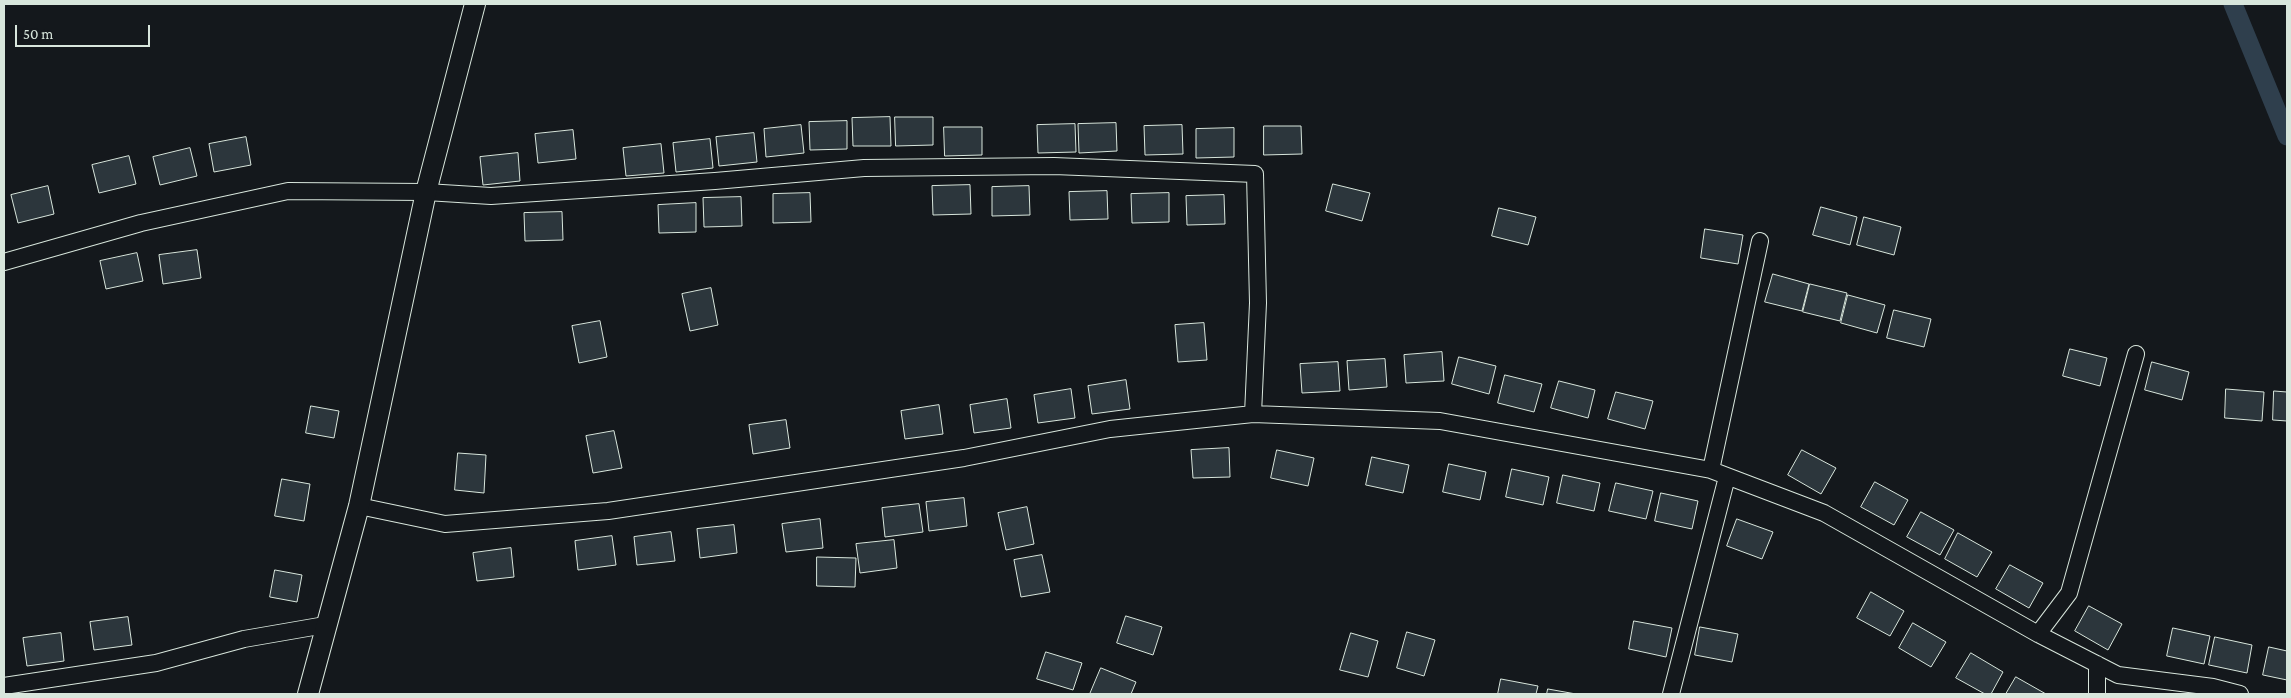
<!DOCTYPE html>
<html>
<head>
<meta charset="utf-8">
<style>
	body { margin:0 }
	#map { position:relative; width:2291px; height:698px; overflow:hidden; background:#14181c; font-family:"Crimson Pro",serif }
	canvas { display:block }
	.frame { position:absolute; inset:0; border:5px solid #d8e6dc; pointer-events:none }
	.scale { position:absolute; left:15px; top:25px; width:135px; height:22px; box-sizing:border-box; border:2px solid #d8e6dc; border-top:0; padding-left:6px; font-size:15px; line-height:18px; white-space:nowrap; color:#d8e6dc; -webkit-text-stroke:4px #14181c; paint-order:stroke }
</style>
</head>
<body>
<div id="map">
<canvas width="2291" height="698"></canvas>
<div class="frame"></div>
<div class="scale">50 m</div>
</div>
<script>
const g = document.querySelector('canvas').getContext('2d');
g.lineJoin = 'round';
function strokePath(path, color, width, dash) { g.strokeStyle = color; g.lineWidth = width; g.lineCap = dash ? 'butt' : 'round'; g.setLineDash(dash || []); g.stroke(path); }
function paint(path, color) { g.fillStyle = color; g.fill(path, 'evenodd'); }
strokePath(new Path2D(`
	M2233,4L2287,136`), '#2f3f4d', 19);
const building = new Path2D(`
	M890,117L891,146H853L852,118Z
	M895,117H933V145L896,146Z
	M847,121V149L810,150L809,122Z
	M1116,123L1117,151L1079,153L1078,124Z
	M1075,124L1076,152L1038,153L1037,125Z
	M801,125L804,153L766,157L764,129Z
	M1182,125L1183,154L1145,155L1144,126Z
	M1264,126H1301L1302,154L1264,155Z
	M944,127H982V155L945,156Z
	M1234,128V157L1196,158V129Z
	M573,130L576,159L538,163L535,134Z
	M754,133L757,162L719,166L716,137Z
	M246,137L251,165L214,172L209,144Z
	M710,139L713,168L676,172L673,143Z
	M661,144L664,173L626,176L623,148Z
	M190,148L197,176L160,185L153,157Z
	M518,153L520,181L483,185L480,157Z
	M129,156L136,184L99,193L92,165Z
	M1333,184L1370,193L1362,221L1326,211Z
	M970,185L971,214L933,215L932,186Z
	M48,186L54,214L18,223L11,195Z
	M1029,186L1030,215L992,216V187Z
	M1107,191L1108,219L1070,220L1069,192Z
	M810,193L811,222L773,223V194Z
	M1169,193V222L1132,223L1131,194Z
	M1224,195L1225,224L1187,225L1186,196Z
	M741,197L742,226L704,227L703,198Z
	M696,203V232L659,233L658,205Z
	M1821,207L1857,217L1850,245L1813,235Z
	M1499,208L1536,217L1528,245L1492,236Z
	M562,212L563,240L525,241L524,213Z
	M1864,217L1901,227L1894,255L1857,245Z
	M1705,229L1743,235L1738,264L1701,258Z
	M197,250L201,278L163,284L159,255Z
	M137,253L143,281L106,289L100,261Z
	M1773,274L1809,284L1802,311L1765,302Z
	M1810,284L1847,293L1840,321L1803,312Z
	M711,288L718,325L690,331L682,294Z
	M1848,295L1885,305L1877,333L1841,323Z
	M1894,310L1931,319L1924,347L1887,338Z
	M600,321L607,357L579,363L572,326Z
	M1204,323L1207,360L1178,362L1175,325Z
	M2070,349L2107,358L2100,386L2063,376Z
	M1442,352L1444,381L1406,383L1404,355Z
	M1459,357L1496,366L1489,394L1452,384Z
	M1385,359L1387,387L1349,390L1347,361Z
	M1338,362L1340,391L1302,393L1300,364Z
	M2152,362L2189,372L2182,400L2145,390Z
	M1505,375L1542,384L1534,412L1498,403Z
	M1126,380L1130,409L1092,414L1088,386Z
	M1559,381L1595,390L1588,418L1551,408Z
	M1071,389L1075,418L1038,423L1034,395Z
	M2226,389L2264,392L2262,421L2225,418Z
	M2274,391L2287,392V421L2273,420Z
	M1616,392L1653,401L1645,429L1608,419Z
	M1007,399L1011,428L974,433L970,405Z
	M939,405L943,434L905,439L901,411Z
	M311,406L339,411L334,438L306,433Z
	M786,420L790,448L753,454L749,425Z
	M614,431L622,468L593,473L586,436Z
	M1229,448L1230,477L1193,478L1191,450Z
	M1277,450L1314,458L1308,486L1271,478Z
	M1802,450L1836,468L1821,494L1788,475Z
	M458,453L486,455L484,493L455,490Z
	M1372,457L1409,465L1403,493L1366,485Z
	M1449,464L1486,472L1480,500L1443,492Z
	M1512,469L1549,477L1543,505L1506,497Z
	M1563,475L1600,483L1594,511L1557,503Z
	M282,479L310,484L304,521L275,516Z
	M1875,482L1908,500L1894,525L1861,507Z
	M1616,483L1653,491L1646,519L1609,511Z
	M1661,493L1698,501L1692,529L1655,521Z
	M964,498L967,526L929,531L926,502Z
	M919,504L923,532L885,537L882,508Z
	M1027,507L1034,544L1006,550L998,513Z
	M1921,512L1954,530L1940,555L1907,537Z
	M820,519L823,548L786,552L782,524Z
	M1737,519L1773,532L1762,559L1727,546Z
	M734,525L737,553L700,558L697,529Z
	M671,532L675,561L637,565L634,537Z
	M1958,533L1992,552L1977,577L1945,559Z
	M612,536L616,565L578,570L575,541Z
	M894,540L897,568L860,573L856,544Z
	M511,548L514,577L477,581L473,553Z
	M1042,555L1050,592L1021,597L1014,560Z
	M817,557L856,558L855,587L817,586Z
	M2010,565L2043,583L2029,608L1996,589Z
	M275,570L302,575L297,602L270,597Z
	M1871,592L1904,611L1890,636L1857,618Z
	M2089,606L2122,624L2108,650L2075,631Z
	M1126,616L1162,627L1153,655L1117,643Z
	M128,617L132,645L94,650L90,622Z
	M1634,621L1672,628L1666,657L1629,649Z
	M1913,623L1946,642L1931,667L1899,648Z
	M1700,627L1738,634L1732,662L1695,655Z
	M2173,628L2210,636L2204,664L2167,656Z
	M1407,632L1435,640L1424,676L1397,668Z
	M61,633L64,661L27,666L23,638Z
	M1351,633L1378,641L1368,677L1340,670Z
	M2215,637L2252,645L2247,673L2209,665Z
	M2269,647L2287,651V680L2263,675Z
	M1046,652L1082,663L1073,690L1037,679Z
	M1971,653L2003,672L1991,694H1985L1956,678Z
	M1101,668L1136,682L1131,694H1090Z
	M2016,677L2046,694H2006Z
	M1501,679L1538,686L1536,694H1498Z
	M1548,689L1576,694H1547Z`);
paint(building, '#2c363c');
strokePath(building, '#d8e6dc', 1);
const minor = new Path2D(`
	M4,262L141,223L288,191L426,192L491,196L715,181L864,168L1054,166L1255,174L1258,303L1253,414
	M1711,470L1760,241
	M359,506L445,524L608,511L964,458L1110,429L1253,414L1440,421L1711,470L1824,513L2038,634L2118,675L2213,687L2240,694
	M2038,634L2069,593L2136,354
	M2097,664V694
	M4,686L156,663L244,639L325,625
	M1671,694L1727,477`);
const tertiary = new Path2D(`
	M308,694L359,506L426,192L475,4`);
strokePath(minor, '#d8e6dc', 18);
strokePath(tertiary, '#d8e6dc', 22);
strokePath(minor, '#14181c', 16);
strokePath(tertiary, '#14181c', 20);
</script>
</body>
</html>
